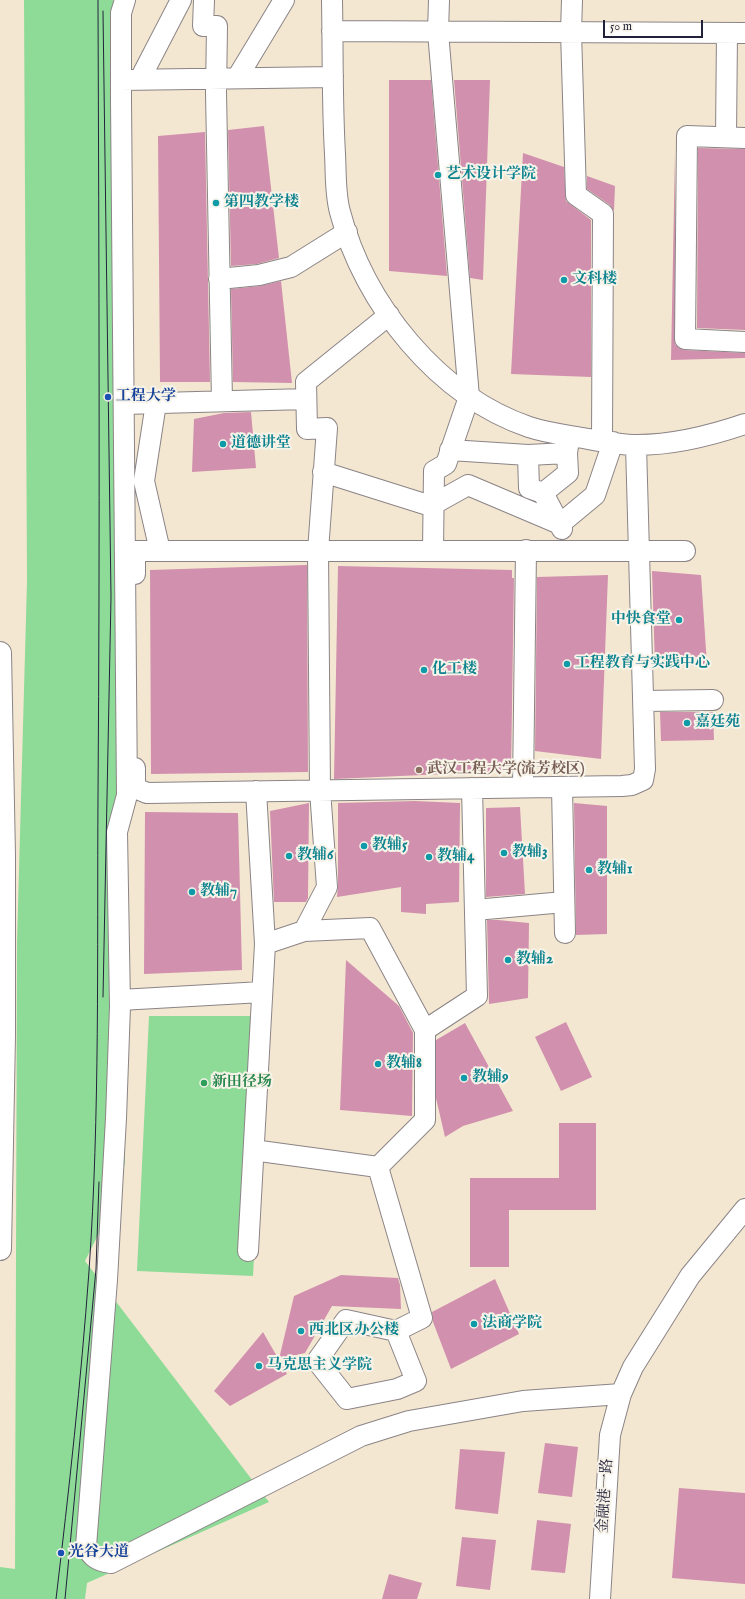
<!DOCTYPE html>
<html>
<head>
<meta charset="utf-8">
<style>
	body { margin:0 }
	#map { position:relative; width:745px; height:1599px; overflow:hidden; background:#f4e7d1; font-family:"IM FELL English",serif }
	canvas { display:block }
	.scale { position:absolute; left:603px; top:20px; width:100px; height:18px; box-sizing:border-box; border:2px solid #22223b; border-top:0; padding-left:5px; font-size:12px; line-height:14px; white-space:nowrap; color:#22223b; -webkit-text-stroke:3px #f7f3e8; paint-order:stroke }
</style>
</head>
<body>
<div id="map">
<canvas width="745" height="1599"></canvas>
<div class="scale">50 m</div>
</div>
<script>
const g = document.querySelector('canvas').getContext('2d');
g.lineJoin = 'round';
function paint(path, color) { g.fillStyle = color; g.fill(path, 'evenodd'); }
function strokePath(path, color, width, dash) { g.strokeStyle = color; g.lineWidth = width; g.lineCap = dash ? 'butt' : 'round'; g.setLineDash(dash || []); g.stroke(path); }
function label(font, color, halo, rows, align = 'center') {
  g.font = font + ' "IM FELL English","Noto Serif SC",serif'; g.lineWidth = 4; g.setLineDash([]); g.textBaseline = 'middle'; g.strokeStyle = halo; g.fillStyle = color; for (const [text, x, y, turn = 0] of rows) {
    g.save(); g.translate(x, y); g.rotate((+turn || 0) * Math.PI / 180); g.textAlign = isNaN(turn) ? turn : align; if (halo) g.strokeText(text, 0, 0); g.fillText(text, 0, 0); g.restore();
  }
}
paint(new Path2D(`
	M24,0H113L115,69L123,805L125,1163L112,1207L85,1261L269,1502L87,1583L85,1599H0V1567L15,1569L17,942L27,581Z
	M149,1016H267L253,1276L137,1271Z`), '#8edb98');
paint(new Path2D(`
	M389,80H431L447,276L389,271Z
	M454,80H490L483,280L470,278Z
	M264,126L279,258L257,264L231,266L228,130Z
	M205,132L210,382H160L158,136Z
	M698,148L745,149V330L697,328Z
	M523,153L564,167L566,201L591,220V377L511,374Z
	M675,153V344L679,348L684,350L745,353V358L671,360Z
	M587,176L615,186L614,211L610,205L587,189Z
	M281,281L292,383L233,382L231,289L260,286Z
	M251,412L256,468L192,472L194,419L224,413Z
	M307,565L308,772L151,774L150,570Z
	M338,566L512,570V578H514L511,771L334,779Z
	M652,571L701,575L707,665L655,666Z
	M608,575L601,759L535,751L537,577Z
	M713,712L714,740L661,741L660,712Z
	M415,801L460,803L459,902L426,904V914L401,912V887L337,897L338,886V803Z
	M309,803L308,898L306,902H274L270,811Z
	M574,803L607,806V934L576,935Z
	M520,807L525,894L486,897V808Z
	M145,812L238,813L242,970L144,974Z
	M487,920H498L529,923L528,998L489,1004Z
	M346,960L399,1006L413,1033L412,1116L340,1110Z
	M566,1022L592,1077L561,1091L535,1037Z
	M465,1023L513,1111L463,1126L445,1137L436,1098V1040Z
	M559,1123H596V1210H509V1267H470V1178H559Z
	M341,1275L398,1278L400,1285L401,1309L332,1306L305,1353L279,1359L294,1296Z
	M495,1279L519,1334L451,1369L433,1322L432,1312Z
	M263,1332L287,1374L230,1406L214,1391Z
	M545,1443L578,1447L572,1497L538,1493Z
	M460,1449L505,1452L498,1514L455,1509Z
	M679,1488L745,1493V1584L672,1578Z
	M537,1520L571,1524L565,1573L531,1570Z
	M462,1537L496,1540L490,1590L456,1586Z
	M389,1574L422,1583L417,1599H382Z`), '#d190ae');
const minor = new Path2D(`
	M125,0L121,13V100L127,795L117,832L120,1006L116,1118L107,1280L86,1546C92,1558 98,1561 111,1563L361,1436L409,1421L523,1401L621,1394
	M204,0L203,26H217L216,93L222,401
	M332,0C333,51 332,103 335,154C336,173 335,194 340,212C364,304 438,396 529,427C547,433 565,435 583,438C600,441 620,445 637,445C675,445 710,436 745,424
	M572,0L571,32L576,195L603,214L602,441
	M332,31L745,33
	M237,78L284,0
	M140,79L181,0
	M121,80L333,77
	M726,137L727,33
	M745,138L687,136L685,339L745,342
	M219,279L259,275L291,267L347,232
	M156,403L144,481L160,551
	M124,404L306,399
	M450,450L528,455L567,453
	M528,455L529,488L543,493L562,529
	M323,472L434,507
	M543,493L568,473L567,453L569,440
	M434,504L468,485L560,524L595,495L613,442
	M433,550L434,471L446,464L469,397L438,32L439,0
	M135,574V551H685
	M644,701L713,700
	M135,768V788L147,793L622,786L632,785L643,780L645,769L636,445
	M523,787L526,550
	M562,787L565,933
	M475,910L564,902
	M304,931L327,887L320,790L318,551L327,428L307,429L306,382L389,315
	M265,944L304,931L370,928L425,1030V1120L378,1167
	M120,1000L262,992
	M425,1030L477,996L472,788
	M260,1151L378,1167
	M378,1167L422,1318L396,1331L346,1320L317,1361L347,1399L397,1389L416,1381L396,1331
	M248,1251L265,944L256,791
	M600,1599L610,1435L621,1394L633,1367L690,1276L745,1209`);
const highway = new Path2D(`
	M0,653L4,856V1035L0,1249`);
strokePath(minor, '#8b8486', 22);
strokePath(highway, '#8b8486', 24);
strokePath(minor, '#fff', 20);
strokePath(highway, '#fff', 22);
strokePath(new Path2D(`
	M103,997L111,597L103,11
	M56,1599C69,1490 81,1381 89,1271C100,1113 97,954 98,796C100,531 99,265 98,0
	M65,1599L96,1269L99,1182`), '#22223b', 1);
for (const [x, y, r, color] of [
	[438,175,4,"#0f9aa8"],
	[216,203,4,"#0f9aa8"],
	[564,280,4,"#0f9aa8"],
	[108,397,4,"#1a4fb4"],
	[223,444,4,"#0f9aa8"],
	[679,620,4,"#0f9aa8"],
	[567,664,4,"#0f9aa8"],
	[424,670,4,"#0f9aa8"],
	[687,723,4,"#0f9aa8"],
	[419,770,4,"#8d6e63"],
	[364,846,4,"#0f9aa8"],
	[504,853,4,"#0f9aa8"],
	[289,856,4,"#0f9aa8"],
	[429,857,4,"#0f9aa8"],
	[589,870,4,"#0f9aa8"],
	[192,892,4,"#0f9aa8"],
	[508,960,4,"#0f9aa8"],
	[378,1064,4,"#0f9aa8"],
	[464,1078,4,"#0f9aa8"],
	[204,1083,4,"#2e9e5b"],
	[474,1324,4,"#0f9aa8"],
	[301,1331,4,"#0f9aa8"],
	[259,1366,4,"#0f9aa8"],
	[61,1553,4,"#1a4fb4"]
]) { const dot = new Path2D(); dot.arc(x, y, r, 0, 2 * Math.PI); g.fillStyle = color; g.fill(dot); strokePath(dot, '#f7f3e8', 1.5); }
label('bold 15px', '#0d838f', '#f7f3e8', [
	["艺术设计学院",446,175],
	["第四教学楼",224,203],
	["文科楼",572,280],
	["道德讲堂",231,444],
	["中快食堂",671,620,"right"],
	["工程教育与实践中心",575,664],
	["化工楼",432,670],
	["嘉廷苑",695,723],
	["教辅5",372,846],
	["教辅3",512,853],
	["教辅6",297,856],
	["教辅4",437,857],
	["教辅1",597,870],
	["教辅7",200,892],
	["教辅2",516,960],
	["教辅8",386,1064],
	["教辅9",472,1078],
	["法商学院",482,1324],
	["西北区办公楼",309,1331],
	["马克思主义学院",267,1366]
], 'left');
label('bold 15px', '#164399', '#f7f3e8', [
	["工程大学",116,397],
	["光谷大道",69,1553]
], 'left');
label('bold 15px', '#785e54', '#f7f3e8', [
	["武汉工程大学(流芳校区)",427,770]
], 'left');
label('bold 15px', '#27864d', '#f7f3e8', [
	["新田径场",212,1083]
], 'left');
label('15px', '#22223b', '#f7f3e8', [
	["金融港一路",606,1496,-86]
]);
</script>
</body>
</html>
